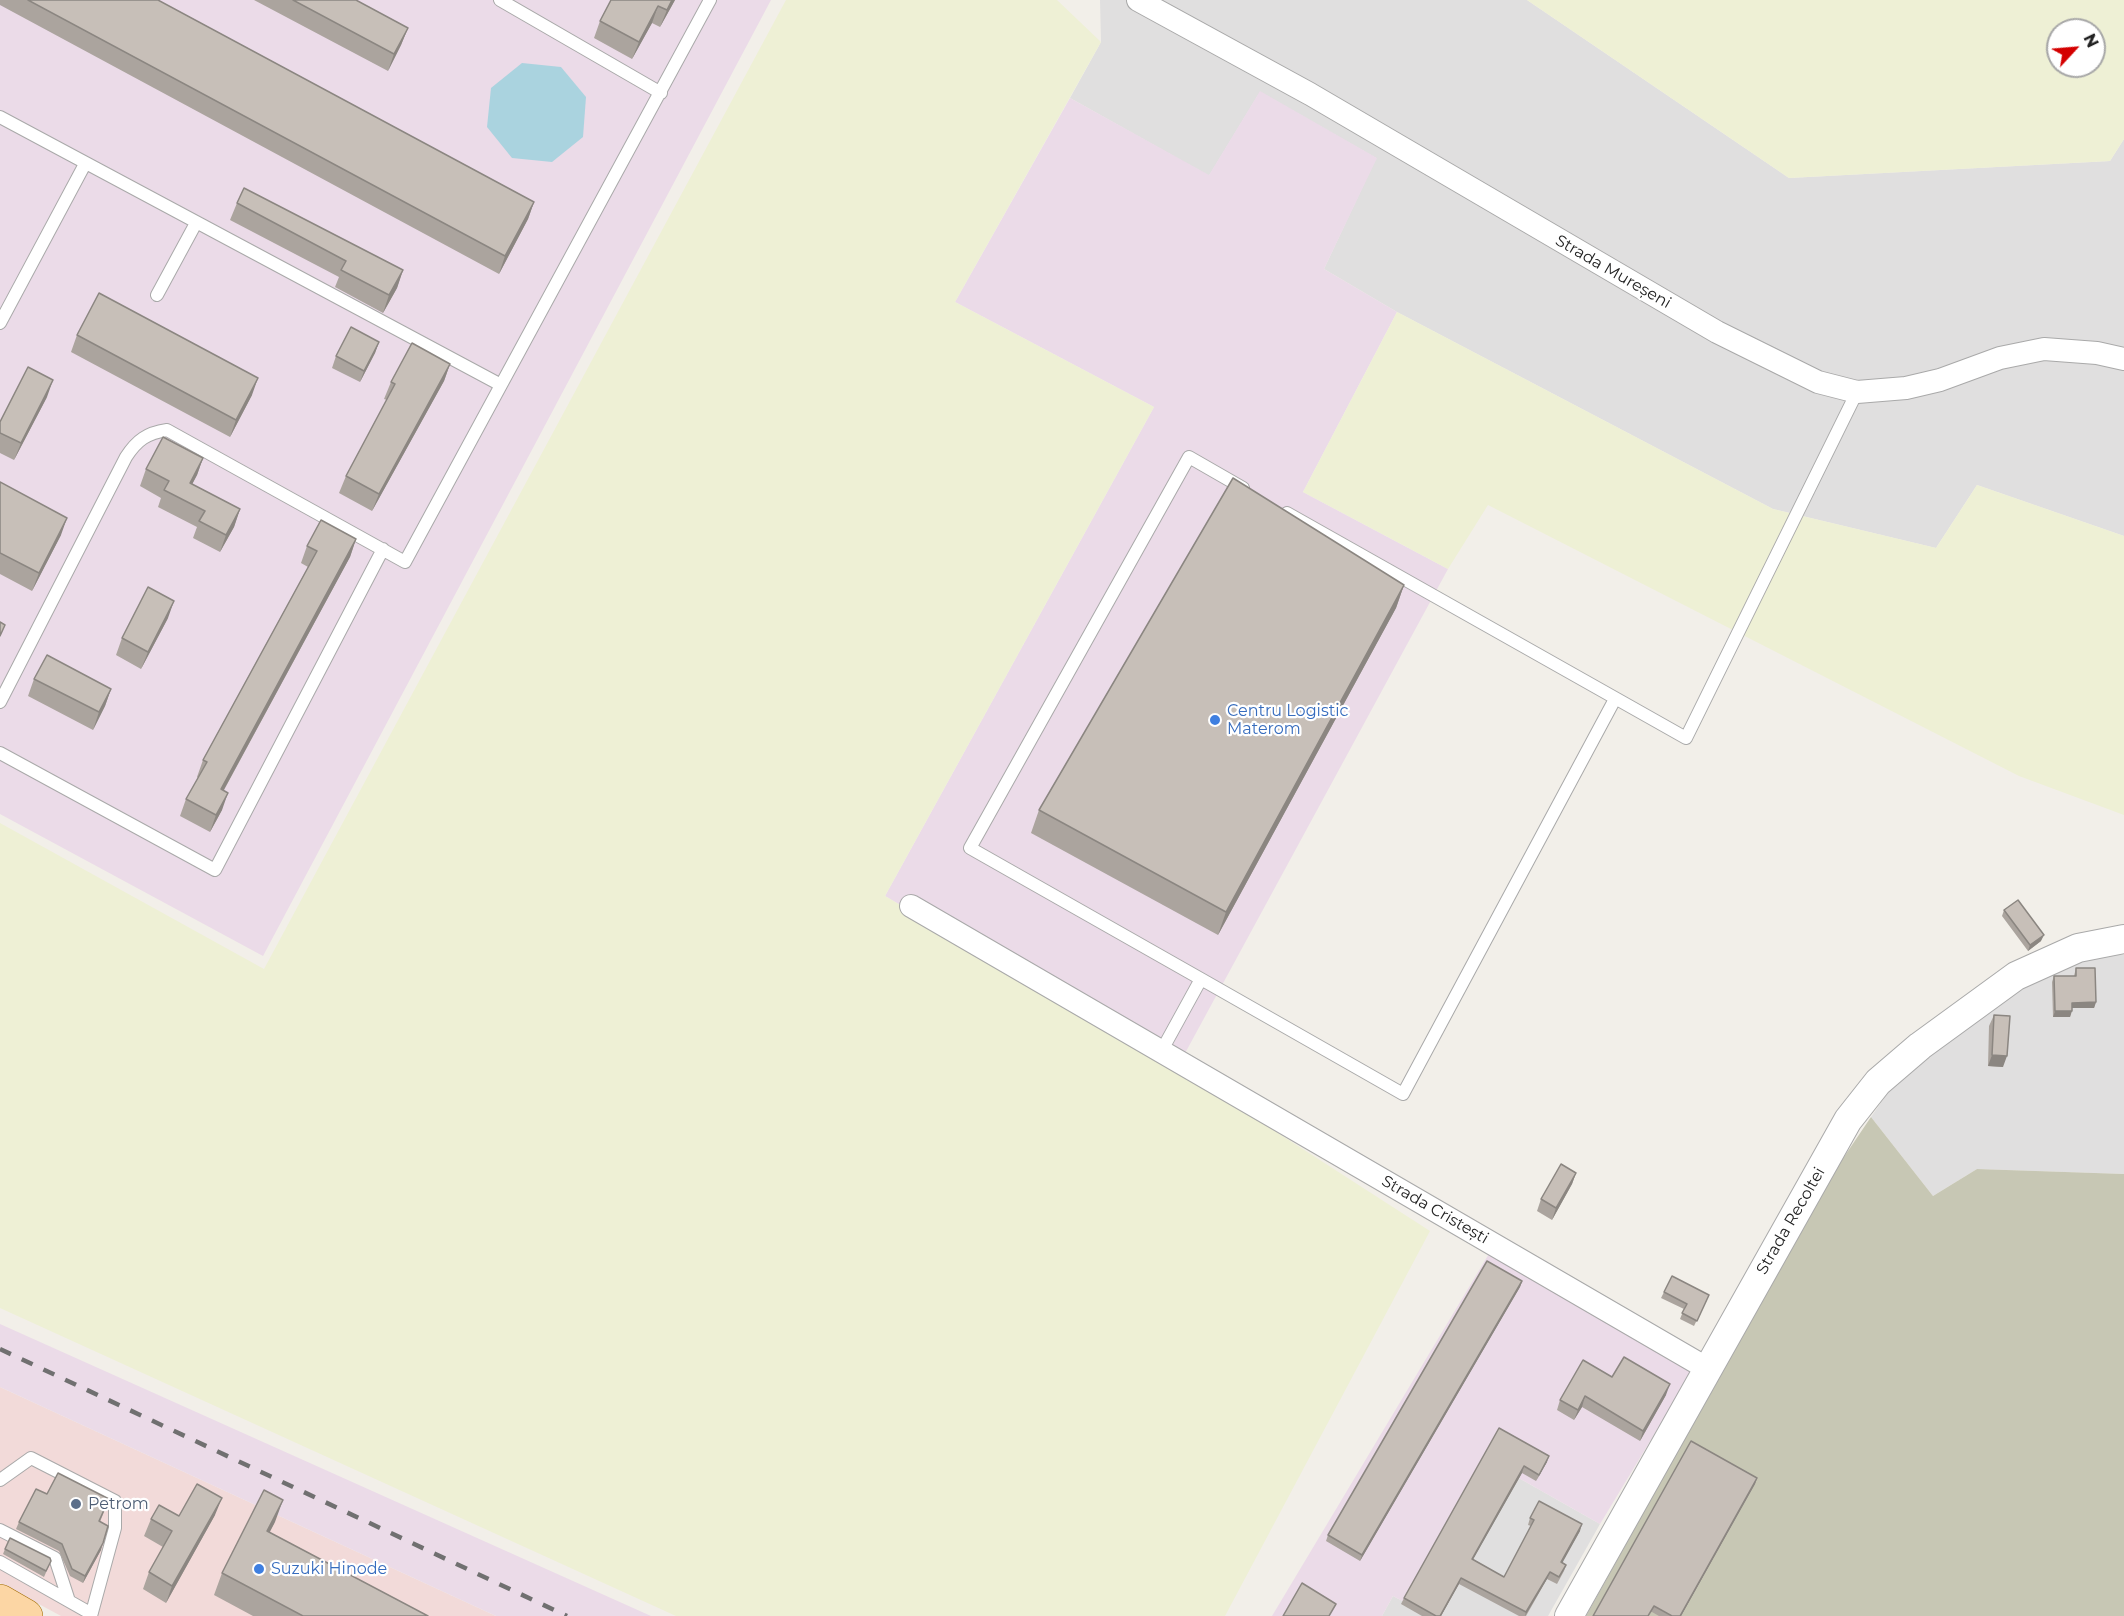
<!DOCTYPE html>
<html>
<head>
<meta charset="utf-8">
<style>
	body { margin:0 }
	#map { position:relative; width:2124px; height:1616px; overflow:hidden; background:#f2efe9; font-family:Montserrat,sans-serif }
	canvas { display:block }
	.north { position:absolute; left:2046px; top:18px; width:60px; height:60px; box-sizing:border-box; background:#fff; border:2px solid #a7a7a7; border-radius:50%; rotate:64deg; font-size:16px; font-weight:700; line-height:24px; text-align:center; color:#222 }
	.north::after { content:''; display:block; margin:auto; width:21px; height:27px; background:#d40000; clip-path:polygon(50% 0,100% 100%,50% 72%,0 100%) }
</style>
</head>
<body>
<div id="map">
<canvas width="2124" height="1616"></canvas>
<div class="north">N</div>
</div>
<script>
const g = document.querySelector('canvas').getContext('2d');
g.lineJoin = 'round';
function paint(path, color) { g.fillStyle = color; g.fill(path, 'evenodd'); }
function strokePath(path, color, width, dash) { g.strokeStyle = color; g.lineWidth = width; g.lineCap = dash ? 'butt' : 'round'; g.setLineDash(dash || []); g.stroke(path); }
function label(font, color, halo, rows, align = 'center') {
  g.font = font + ' Montserrat,sans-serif'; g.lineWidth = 4.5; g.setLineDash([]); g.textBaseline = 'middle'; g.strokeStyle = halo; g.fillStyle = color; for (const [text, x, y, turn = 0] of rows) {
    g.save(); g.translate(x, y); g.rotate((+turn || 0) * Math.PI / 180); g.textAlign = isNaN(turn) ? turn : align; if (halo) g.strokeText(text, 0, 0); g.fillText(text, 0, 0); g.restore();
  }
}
paint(new Path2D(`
	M1100,0H1527L1789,178L2110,161L2124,139V536L1977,485L1936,548L1773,509L1397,312L1324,269L1376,158L1260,92L1209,176L1070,98L1101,42Z
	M2110,954L2124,955V1174L1977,1169L1933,1196L1871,1117L1891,1088L2001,994L2037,971Z
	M1517,1477L1600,1524L1548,1616H1439Z
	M1393,1596L1431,1616H1382Z`), '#e0dfdf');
paint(new Path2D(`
	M0,1387L496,1616H61L0,1583Z`), '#f2dad9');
paint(new Path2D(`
	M0,0H771L263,956L0,814Z
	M1260,91L1377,158L1324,269L1397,312L1303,492L1448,569L1177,1068L885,896L1154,407L955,302L1070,98L1209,175Z
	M1493,1247L1695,1367L1600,1524L1517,1477L1431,1616L1393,1596L1382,1616H1272Z
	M0,1324L651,1616H496L0,1387Z`), '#ebdbe8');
paint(new Path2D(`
	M1871,1117L1933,1196L1977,1169L2124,1174V1616H1586L1829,1179Z`), '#c7c7b4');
paint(new Path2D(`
	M786,0H1057L1101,42L955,302L1154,407L885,896L1177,1068L1430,1231L1225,1616H676L0,1308V823L264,969Z
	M1527,0H2124V139L2110,161L1789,178ZM2058,30H2094V66H2058Z
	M1397,312L1773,509L1936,548L1977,485L2124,536V815L2019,776L1488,505L1448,569L1303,492Z`), '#eef0d5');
paint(new Path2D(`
	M522,63L561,67L586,97L583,137L552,162L512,158L487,127L491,88Z`), '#aad3df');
const service = new Path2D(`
	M500,0L661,93
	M0,117L501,385
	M157,295L196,223
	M0,323L85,164
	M1287,513L1686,738L1857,392
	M0,702L126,457C137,440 147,433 167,430L405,562L710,0
	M0,753L215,870L383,549
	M1201,979L1403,1094L1615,699
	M1162,1050L1201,979L970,848L1189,457L1243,488
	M0,1480L31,1458L115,1501V1528L91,1616
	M0,1530L55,1558L69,1601
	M0,1562L90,1613`);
const minor = new Path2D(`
	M1138,0L1310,94L1717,332L1818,382L1857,392L1906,388L1940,380L2000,358L2044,349L2097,353L2124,359
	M911,906L1708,1369`);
const tertiary = new Path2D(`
	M1569,1616L1848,1120L1878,1082L1920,1046L2016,976L2078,948L2124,939`);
const primary = new Path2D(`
	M0,1601L26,1616`);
strokePath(service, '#a9a9a9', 14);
strokePath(minor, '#a9a9a9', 24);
strokePath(tertiary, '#a9a9a9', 30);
strokePath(primary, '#a06b00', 34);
strokePath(service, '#fff', 12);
strokePath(minor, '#fff', 22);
strokePath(tertiary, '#fff', 28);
strokePath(primary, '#fcd6a4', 33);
strokePath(new Path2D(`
	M0,1349L567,1616`), '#707070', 4.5, [12, 12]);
paint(new Path2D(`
	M0,0H158L534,202L528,219L499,274L0,5Z
	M254,0H356L408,28L401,45L388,71Z
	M610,0H675L660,27L652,23L632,59L594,38L600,21L611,0Z
	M237,203L403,270L397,288L383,313L335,287L339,277L230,220Z
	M77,335L252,395L230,437L71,352Z
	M379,342L375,353L360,382L332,368L336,356Z
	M450,364L444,381L372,511L339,493L346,476L387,400L384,399L391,382Z
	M47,397L14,460L0,453V422Z
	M203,458L197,475L192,484L240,509L234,527L220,552L193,538L197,527L158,507L161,498L140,486L146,469Z
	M0,482L61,535L32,591L0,574Z
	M356,539L350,557L224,790L222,810L210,832L180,816L186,799L198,778L197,777L203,760L308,567L301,563L307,546Z
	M1404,585L1396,608L1218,935L1031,833L1039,810Z
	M168,618L141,669L116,655L122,638Z
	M34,679L111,689L105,706L93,730L28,696Z
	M2004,910L2041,941L2028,951L2002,916Z
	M2076,968L2096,1002L2094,1008H2072L2070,1017H2053L2052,982L2054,976H2074Z
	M1994,1015L2003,1067L1988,1066L1989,1026Z
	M1576,1173L1572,1184L1552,1220L1537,1211L1541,1199Z
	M1522,1281L1520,1287L1360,1561L1326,1541L1328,1535Z
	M1664,1292L1709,1295L1694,1326L1680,1319L1684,1309L1661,1298Z
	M1612,1377L1666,1395L1640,1441L1582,1407L1574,1420L1557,1410L1560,1400Z
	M1499,1428L1547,1462L1536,1481L1522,1473L1473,1559L1504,1577L1531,1526L1528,1525L1530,1518L1580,1531L1562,1562L1566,1565L1564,1571L1557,1584L1547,1579L1526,1616H1519L1459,1584L1441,1616H1422L1401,1604L1404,1598Z
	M1757,1478L1755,1484L1681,1616H1659L1652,1612L1593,1616Z
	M47,1494L109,1499L100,1522L101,1550L83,1583L70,1576L59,1551L16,1529L19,1522Z
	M215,1515L166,1603L143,1589L149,1572L163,1547L144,1536L151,1519Z
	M275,1522L269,1532L428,1616H253L214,1595L222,1573Z
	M5,1549L51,1561L44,1577L3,1554Z`), '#aba49e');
paint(new Path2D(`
	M672,0H675L660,27L667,10Z
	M658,6L652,23L632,59L639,42Z
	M408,28L401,45L388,71L394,54Z
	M534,202L528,219L499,274L505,256Z
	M403,270L397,288L383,313L389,295Z
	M379,342L375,353L360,382L364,371Z
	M450,364L444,381L372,511L379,494Z
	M258,378L252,395L230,437L236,420Z
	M53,380L47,397L14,460L21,443Z
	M203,458L197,475L184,500L190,483Z
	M240,509L234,527L220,552L226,535Z
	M67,518L61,535L32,591L39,573Z
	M356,539L350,557L215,806L221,789Z
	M1404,585L1396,608L1218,935L1226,912Z
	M174,601L168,618L141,669L148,652Z
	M111,689L105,706L93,730L99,712Z
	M228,793L222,810L210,832L216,815Z
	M2044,935L2041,941L2028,951L2030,945Z
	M2096,1002L2094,1008H2070L2072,1003Z
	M2055,1011H2072L2070,1017H2053Z
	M1992,1055L2007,1056L2003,1067L1988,1066Z
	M1576,1173L1572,1184L1552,1220L1556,1208Z
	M1522,1281L1520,1287L1360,1561L1362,1555Z
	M1670,1384L1666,1395L1640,1441L1643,1431Z
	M1585,1396L1582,1407L1574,1420L1578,1410Z
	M1549,1456L1547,1462L1536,1481L1539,1475Z
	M1524,1466L1522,1473L1470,1565L1472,1559Z
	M1757,1478L1755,1484L1681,1616H1680Z
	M222,1498L215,1515L166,1603L172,1586Z
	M283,1500L275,1522L259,1553L267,1531Z
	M1582,1524L1580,1531L1559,1569L1561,1562Z
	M103,1543L101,1550L83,1583L85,1576Z
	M1550,1572L1547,1579L1525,1616L1526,1612Z
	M1461,1578L1459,1584L1441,1616H1440Z`), '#8b8681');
const building = new Path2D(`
	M28,0H158L534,202L505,256Z
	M293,0H356L408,28L394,54Z
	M611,0H672L667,10L658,6L639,42L600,21Z
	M244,188L403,270L389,295L341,270L346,261L237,203Z
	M99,293L258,378L236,420L77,335Z
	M351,327L379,342L364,371L336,356Z
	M412,343L450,364L379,494L346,476L395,384L391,382Z
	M28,367L53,380L21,443L0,433V422Z
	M163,437L203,458L190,483L240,509L226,535L199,521L205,511L164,490L169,481L146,469Z
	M1233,478L1404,585L1226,912L1039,810Z
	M0,482L67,518L39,573L0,553Z
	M321,520L356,539L221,789L228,793L216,815L186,799L207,762L203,760L317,551L307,546Z
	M148,587L174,601L148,652L122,638Z
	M0,622L5,625L0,636Z
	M47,655L111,689L99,712L34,679Z
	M2018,900L2044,935L2030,945L2004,910Z
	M2076,968H2095L2096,1002L2072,1003V1011H2055L2054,976H2076Z
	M1994,1015L2010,1016L2007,1056L1992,1055Z
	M1561,1164L1576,1173L1556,1208L1541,1199Z
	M1487,1261L1522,1281L1362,1555L1328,1535Z
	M1672,1276L1709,1295L1697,1321L1682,1313L1687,1304L1664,1292Z
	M1624,1357L1670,1384L1643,1431L1585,1396L1578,1410L1560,1400L1583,1360L1612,1377Z
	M1499,1428L1549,1456L1539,1475L1524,1466L1472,1559L1504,1577L1534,1520L1530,1518L1539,1501L1582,1524L1561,1562L1566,1565L1559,1577L1550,1572L1526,1612L1461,1578L1440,1616H1436L1404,1598Z
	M1691,1441L1757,1478L1680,1616H1672L1654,1606L1648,1616H1593Z
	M58,1473L109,1499L99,1521L108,1526L103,1543L85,1576L72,1569L62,1544L19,1522L36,1489L47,1494Z
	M197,1484L222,1498L172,1586L149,1572L172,1531L151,1519L159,1505L179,1516Z
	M264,1490L283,1500L267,1531L428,1616H303L222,1573Z
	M10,1538L50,1558L51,1561L46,1571L5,1549Z
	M1302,1583L1336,1604L1329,1616H1283Z`);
paint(building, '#c7bfb8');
strokePath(building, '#8b8681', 1.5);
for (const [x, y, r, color] of [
	[1215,720,6,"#3f7fe0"],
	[76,1504,6,"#5c6f8a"],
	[259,1569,6,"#3f7fe0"]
]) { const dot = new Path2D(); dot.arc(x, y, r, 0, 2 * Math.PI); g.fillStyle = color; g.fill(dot); strokePath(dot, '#fff', 2); }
label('16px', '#222', '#fff', [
	["Strada Mureșeni",1613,272,30],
	["Strada Cristești",1435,1210,30],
	["Strada Recoltei",1791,1221,-60]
]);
label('16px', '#366cbe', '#fff', [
	["Centru Logistic",1227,711],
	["Materom",1227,729],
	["Suzuki Hinode",271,1569]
], 'left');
label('16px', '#4e5e75', '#fff', [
	["Petrom",88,1504]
], 'left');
</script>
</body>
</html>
